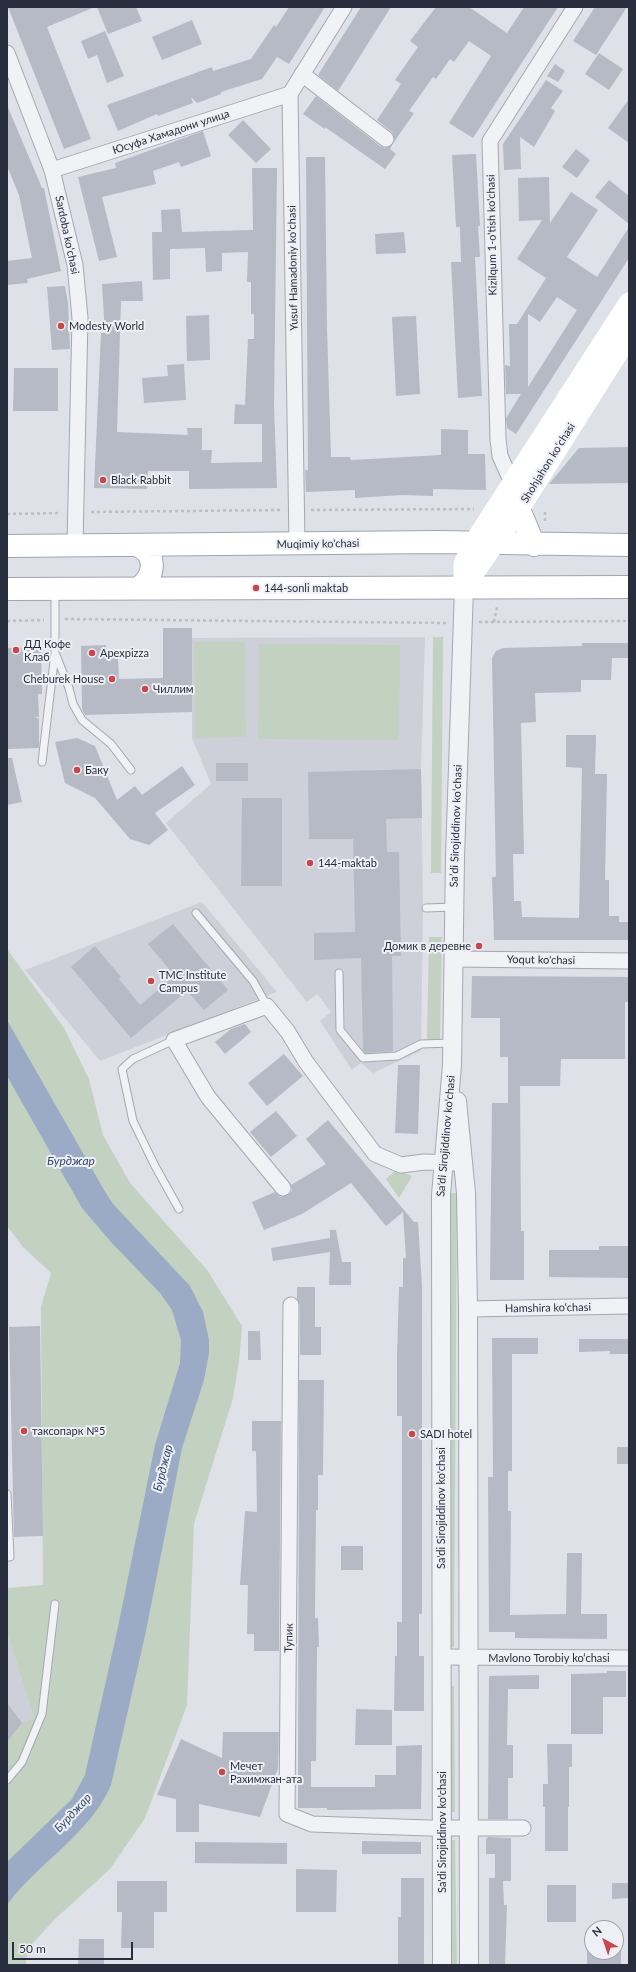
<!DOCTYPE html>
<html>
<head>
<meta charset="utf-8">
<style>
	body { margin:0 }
	#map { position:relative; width:636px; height:1972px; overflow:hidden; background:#dee1e7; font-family:Lato,sans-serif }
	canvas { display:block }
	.frame { position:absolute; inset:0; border:8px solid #282e3e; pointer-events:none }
	.north { position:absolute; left:584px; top:1920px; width:40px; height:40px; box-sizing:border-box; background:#eef0f5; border:1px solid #9fa2ac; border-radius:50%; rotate:320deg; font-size:11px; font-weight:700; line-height:16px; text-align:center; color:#282e3e }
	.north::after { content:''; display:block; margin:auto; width:14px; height:18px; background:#c8474c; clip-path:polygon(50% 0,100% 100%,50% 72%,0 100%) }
	.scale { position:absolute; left:12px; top:1942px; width:121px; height:18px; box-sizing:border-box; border:2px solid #282e3e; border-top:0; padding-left:5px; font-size:12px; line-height:14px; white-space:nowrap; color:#282e3e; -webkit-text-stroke:3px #eef0f5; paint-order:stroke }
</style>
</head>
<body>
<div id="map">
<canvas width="636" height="1972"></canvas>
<div class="frame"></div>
<div class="north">N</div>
<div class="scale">50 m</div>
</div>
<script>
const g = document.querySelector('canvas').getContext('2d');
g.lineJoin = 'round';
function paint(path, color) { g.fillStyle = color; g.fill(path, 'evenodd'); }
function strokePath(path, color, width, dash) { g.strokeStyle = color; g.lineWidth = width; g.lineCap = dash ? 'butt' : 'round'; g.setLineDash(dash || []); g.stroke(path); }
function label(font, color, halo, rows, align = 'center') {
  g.font = font + ' Lato,sans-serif'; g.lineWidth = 4; g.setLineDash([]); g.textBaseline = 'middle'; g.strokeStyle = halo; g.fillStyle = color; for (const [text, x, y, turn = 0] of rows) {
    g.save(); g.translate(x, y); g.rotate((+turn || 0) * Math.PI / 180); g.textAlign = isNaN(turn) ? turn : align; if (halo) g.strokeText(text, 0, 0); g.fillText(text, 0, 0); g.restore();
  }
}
paint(new Path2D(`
	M425,637L421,769L423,908L421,1051L373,1073L361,1063L352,1070L320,1021L331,1012L317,994L307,1002L166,823L211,784L192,738V638Z
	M202,902L277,992L100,1061L25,970Z
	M7,1633L34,1718L22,1723L7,1742Z`), '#cdd0d9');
paint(new Path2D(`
	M433,637H443L441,873H431Z
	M194,642H245L246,737L195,738Z
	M259,644L400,645L399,740L258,739Z
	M429,937H442L440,1039H427Z
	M7,949L64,1028L89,1079L103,1135L130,1183L207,1270L242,1326L239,1361L233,1398L194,1524L187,1705L145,1818L110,1869L54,1920L32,1944L26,1958V1965H7V1742L22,1723L34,1718L7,1633V1588L43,1585L41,1307L51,1273L23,1247L7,1226Z
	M396,1170L412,1176L399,1198L386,1179Z
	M450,1193H457L454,1647H448Z
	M449,1686H454L455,1812H449Z
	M448,1840H455L457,1965H449Z`), '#c2d1c0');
paint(new Path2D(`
	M7,1020L104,1190L113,1204L190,1286L203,1312L209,1340V1353L204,1380L182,1448L146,1631L111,1785C90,1835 38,1862 7,1905V1862L72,1799L85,1775L118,1627L155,1445L180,1363L181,1340L172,1310L160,1293L111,1242L82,1208L7,1076Z`), '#9babc6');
paint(new Path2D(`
	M8,7H95L47,27L91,139L64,149Z
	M97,7H136L142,21L108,34Z
	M289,7H325L289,64L277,57L262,79L221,92V94L197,103L191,97L193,103L158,116L157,114L118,131L107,105L212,67L213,71L251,59L274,25L276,27Z
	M361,7H391L338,91L318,75Z
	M436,7H469L507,33L524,7H558L473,138L449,123L491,56L469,41L454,62L450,59L436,79L433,77L409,111L414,113L394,142V136L392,132L377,120L401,84L395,80L418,47L410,41Z
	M595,7H627L596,55L573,41Z
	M192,20L202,44L162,60L152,37Z
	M105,31L124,76L107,83L97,55L88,59L81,41Z
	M599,53L623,69L609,90L585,74Z
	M555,64L565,71L558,82L547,76Z
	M546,80L563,91L551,108L555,111L534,147L520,137L521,169L504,170L503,144Z
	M316,96L380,146L385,148L392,145L390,149L396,154L385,169L325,127V129L303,114Z
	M629,99V143L608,128Z
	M7,105L42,188H44L61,271L27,279L28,283L7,285V261L32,258L19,195L7,166Z
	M243,120L271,149L256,163L228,135Z
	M203,131L211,156L181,167L179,162L153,171L156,184L102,197L117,257L99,261L78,177L116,168L115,163Z
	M576,149L590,160L577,178L562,167Z
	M476,154L480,226H478L480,257H475L482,396L458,398L451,262H461L460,227H456L452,155Z
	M306,157H325L327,328L331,457H350L351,460L441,455V429L468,430V454H485L486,490L433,489V496L402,495L355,498V490L306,492L305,470H308Z
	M252,168H277L274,406L277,488L189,489V471H148L147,489L94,488L101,333H105L102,284L142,281L143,301H121L117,432L188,435L187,428H202V450H212L211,463L262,462V424H234L235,404L245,405L248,339H254V314H251V282H247L248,252L222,253V271L206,272L205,248L170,249V279L153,280L152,232H162L161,210L180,209L182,232L253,230Z
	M549,177L550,223L571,192L598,210L567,257L597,277L629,227V258L516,434L507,428L506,418L521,394H506L505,365L510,366L509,324H517L546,278L517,259L542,220L519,221L518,178ZM557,297L577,310L528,387V314L540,322Z
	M609,180L629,196V224L595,197Z
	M404,232L406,253L376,254L375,234Z
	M65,286L68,303L70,349L52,350L47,287Z
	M209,315L210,360L187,361L186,316Z
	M416,316L420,394L396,396L392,317Z
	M184,364L186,400L144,403L142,378L168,376L167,365Z
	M14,368H58V411H13Z
	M628,447L629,483L549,484L579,448Z
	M163,628H192V712L85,715L82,709L81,646L106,645V658L118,657L119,679L163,678Z
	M582,643H629V658H612L611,680H581V692L535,693L536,722L521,723L524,854H513L514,901H521L522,917L579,918L582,768L566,767V735H596L595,774H607L605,880H609V916H619V922H629V940H494L492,877H496L492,658L496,651L503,648L582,646Z
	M41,647L42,694H38L39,717H35L39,719V748L7,749V648Z
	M77,738L95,746L117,800L135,786L142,795L182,766L195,785L155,813L168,830L149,845L130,839L95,798L65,783L55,742Z
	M7,758H12L22,802L7,805Z
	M216,763H248V781H216Z
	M421,769L422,818L386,819L387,852H399L401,956H392L393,1051L365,1053L363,1050L361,958L314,960V933L355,932L353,839H309L308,772Z
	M242,798H282V886H241Z
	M173,924L228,990L204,1010L187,991L131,1038L71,967L95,946L121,977L119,979L140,1005L175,976L148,944Z
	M472,976L629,977V1002H625V1059H561L560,1086H520L521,1231H524V1280H490L492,1103H508V1057H500V1018H471Z
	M245,1024L251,1032L225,1054L215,1042L231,1029Z
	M284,1054L303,1076L267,1106L248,1083Z
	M398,1065H420L418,1134L395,1133Z
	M276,1111L297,1136L271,1157L250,1132Z
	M328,1120L414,1222H418L422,1287V1614H419V1656H424V1711H394L395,1656H397V1622H402V1416H397V1355L399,1287H403V1258H406L403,1212L386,1226L351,1183L302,1214L264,1230L252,1202L275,1192L280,1197L288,1195L292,1191L291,1185L326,1164L306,1139Z
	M330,1230H336L342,1262H351V1285H329L330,1252L273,1261L271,1248L330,1238Z
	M599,1246H629V1278L549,1277V1250H599Z
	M297,1287H315V1327H321V1355H300V1305L297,1299Z
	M40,1326L43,1536L14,1537L9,1327Z
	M248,1331H260L261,1360H248Z
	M492,1338H538V1354H512V1471H508V1511H511L510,1615L566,1614L567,1553H582L581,1614H607V1639L515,1638V1632H489L488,1477H493Z
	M579,1339H629V1354H610V1351L579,1352Z
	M299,1380H324L323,1475H318V1510H316L315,1618H318L319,1647H317L316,1761H311V1787H375V1775H396V1746L422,1745L421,1809L327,1810V1808H298Z
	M252,1421H281L279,1651H254V1634H247L248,1585H240L245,1511L257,1512L256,1451H252Z
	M617,1447H629V1464H617Z
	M341,1546H363V1570H341Z
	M607,1671H626V1697H603V1734H571V1674L607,1673Z
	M539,1675V1689H508L507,1745H513V1778H508V1819H488L489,1676Z
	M7,1703L22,1723L7,1742Z
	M356,1709L392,1710V1745H355Z
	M223,1732H279L278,1768L260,1817L199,1804V1832H176V1799L157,1795L181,1739L222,1758Z
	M547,1744H572V1767H569V1807H568V1851H545V1807H543V1784H548Z
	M488,1837L511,1838V1881H503L504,1905H507L505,1965H489V1878H495V1854H486V1839Z
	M362,1841L421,1842V1854H362Z
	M195,1842L287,1843V1864L195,1863Z
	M296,1869L337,1870L336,1912H296Z
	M401,1878H424V1965H398V1917H401Z
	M117,1881H167V1912H154V1948H121L122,1912H117Z
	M612,1883H629V1898L612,1899Z
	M547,1885H576V1922H547Z
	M79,1939H104V1965H78Z
	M587,1949H592V1952H616V1949H621V1965H587Z`), '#b6bac4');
const service = new Path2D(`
	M56,655L69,688L73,704L82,720L111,744L131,770
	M42,762L55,653V591
	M426,908L454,907
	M196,913L253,981L267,1006
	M339,973L340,1030L363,1058L397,1056L421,1044L452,1043
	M174,1040L133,1059L122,1069L133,1121L155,1166L179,1209
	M7,1494L10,1557H7
	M7,1780L22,1762L42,1714L55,1604`);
const minor = new Path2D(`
	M7,53L52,170L75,265L80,318L75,545
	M302,74L386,139
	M52,170L290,94
	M513,485L500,456L498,439L490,141L575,7
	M297,544L290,94L344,7
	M453,959L629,961
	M283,1188L208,1097L174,1040L267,1006L288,1032L306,1062L375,1154L401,1165L424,1162L456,1163
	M291,1305L287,1814L312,1824L429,1828H523
	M468,1309L629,1306
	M441,1657L629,1658`);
const tertiary = new Path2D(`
	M457,1101L466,1193L468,1309L469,1965
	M442,1965L441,1195L452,1065L455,858L464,587`);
const primary = new Path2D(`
	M519,509L534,545
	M137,545C158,555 155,575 139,588
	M7,546L438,542L629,545
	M7,589L629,587`);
strokePath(service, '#a4a8b1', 9);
strokePath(minor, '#a4a8b1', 17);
strokePath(tertiary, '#a4a8b1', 20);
strokePath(primary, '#9ea4b3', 24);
strokePath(new Path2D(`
	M311,510L474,509
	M91,512L282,510
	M7,514L60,513
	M545,521V509
	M65,619L446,623
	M7,621L44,620
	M479,622L629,621
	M494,622L497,607`), '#bdbfc6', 2.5, [3, 3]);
strokePath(service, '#f1f2f6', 7);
strokePath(minor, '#f1f2f6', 15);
strokePath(tertiary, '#f1f2f6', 18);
strokePath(new Path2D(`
	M465,585L519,509L629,335
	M464,587V564L474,543L629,303`), '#fff', 21);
strokePath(primary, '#fff', 22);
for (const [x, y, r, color] of [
	[61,326,4,"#c8474c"],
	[103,480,4,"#c8474c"],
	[256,588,4,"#c8474c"],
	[16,650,4,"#c8474c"],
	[92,653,4,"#c8474c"],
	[112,679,4,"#c8474c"],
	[145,689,4,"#c8474c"],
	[77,770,4,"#c8474c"],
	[310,863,4,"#c8474c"],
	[479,946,4,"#c8474c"],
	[151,981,4,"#c8474c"],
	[24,1431,4,"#c8474c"],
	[412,1434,4,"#c8474c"],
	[222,1772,4,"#c8474c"]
]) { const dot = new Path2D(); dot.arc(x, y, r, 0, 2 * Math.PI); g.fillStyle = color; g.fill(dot); strokePath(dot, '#eef0f5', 1.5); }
label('11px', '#282e3e', '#eef0f5', [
	["Юсуфа Хамадони улица",171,132,-18],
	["Sardoba koʻchasi",67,235,78],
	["Kizilqum 1-o'tish ko'chasi",492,235,-91],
	["Yusuf Hamadoniy koʻchasi",293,268,-91],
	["Shohjahon koʻchasi",548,463,-58],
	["Muqimiy ko'chasi",318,544,-1],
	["Saʼdi Sirojiddinov koʻchasi",456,826,-88],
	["Yoqut ko'chasi",541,960,1],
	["Sa'di Sirojiddinov ko'chasi",446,1136,-85],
	["Hamshira ko‘chasi",548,1308,-1],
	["Sa'di Sirojiddinov ko'chasi",441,1508,-90],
	["Тупик",289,1638,-89],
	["Mavlono Torobiy ko‘chasi",549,1658],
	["Sa'di Sirojiddinov ko'chasi",442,1832,-90]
]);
label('11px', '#282e3e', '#eef0f5', [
	["Modesty World",69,326],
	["Black Rabbit",111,480],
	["144-sonli maktab",264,588],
	["ДД Кофе",24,644],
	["Клаб",24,657],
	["Apexpizza",100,653],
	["Cheburek House",104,679,"right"],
	["Чиллим",153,689],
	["Баку",85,770],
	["144-maktab",318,863],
	["Домик в деревне",471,946,"right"],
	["TMC Institute",159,975],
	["Campus",159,988],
	["таксопарк №5",32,1431],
	["SADI hotel",420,1434],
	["Мечет",230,1766],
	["Рахимжан-ата",230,1779]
], 'left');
label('italic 12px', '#344870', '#eef0f5', [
	["Бурджар",71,1161],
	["Бурджар",163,1468,-76],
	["Бурджар",73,1813,-47]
]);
</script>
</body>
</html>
